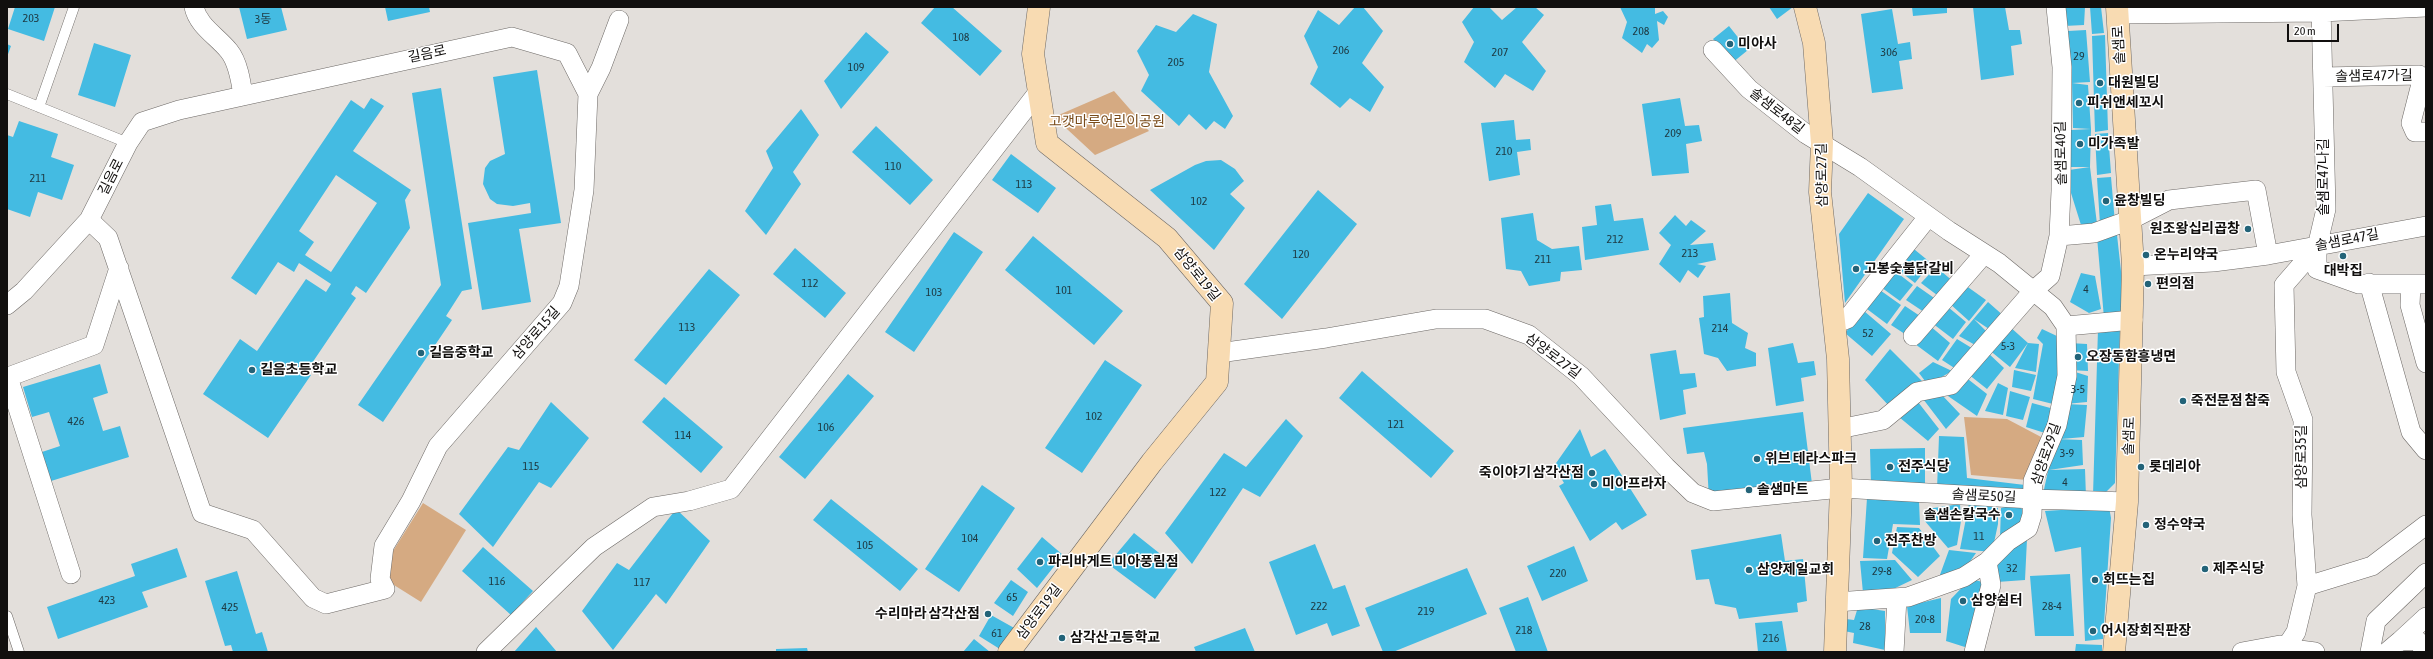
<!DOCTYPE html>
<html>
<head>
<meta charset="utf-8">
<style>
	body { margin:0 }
	#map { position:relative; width:2433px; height:659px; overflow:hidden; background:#e3dfdb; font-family:"Asap Condensed",sans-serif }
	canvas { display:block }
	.frame { position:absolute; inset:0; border:8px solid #110f0e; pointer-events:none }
	.scale { position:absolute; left:2287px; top:24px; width:52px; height:18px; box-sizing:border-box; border:2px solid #110f0e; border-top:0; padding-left:5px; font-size:12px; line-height:14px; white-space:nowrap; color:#110f0e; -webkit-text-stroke:3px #fff; paint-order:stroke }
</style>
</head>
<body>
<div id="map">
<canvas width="2433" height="659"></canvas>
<div class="frame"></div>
<div class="scale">20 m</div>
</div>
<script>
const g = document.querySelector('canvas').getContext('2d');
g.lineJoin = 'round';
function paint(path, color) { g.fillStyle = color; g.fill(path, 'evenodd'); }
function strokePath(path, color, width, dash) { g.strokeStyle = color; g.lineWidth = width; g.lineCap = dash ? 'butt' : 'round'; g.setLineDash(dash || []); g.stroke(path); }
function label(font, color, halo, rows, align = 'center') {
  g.font = font + ' "Asap Condensed","Noto Sans KR",sans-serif'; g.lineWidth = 3; g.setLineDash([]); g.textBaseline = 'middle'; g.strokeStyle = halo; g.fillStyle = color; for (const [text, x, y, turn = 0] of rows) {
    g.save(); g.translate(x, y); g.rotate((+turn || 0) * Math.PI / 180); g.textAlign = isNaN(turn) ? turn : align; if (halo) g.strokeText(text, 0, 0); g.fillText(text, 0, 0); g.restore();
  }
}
paint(new Path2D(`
	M1114,91L1149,131L1095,155L1054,117Z
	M1964,417L2007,419L2043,438L2027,480L1971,475Z
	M423,503L466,530L421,602L378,575Z`), '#d5aa82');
paint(new Path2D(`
	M15,7H55L44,41L8,29Z
	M239,7H281L287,30L247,39Z
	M385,7H429L430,12L388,21Z
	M935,7H952L1002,51L980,76L921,23Z
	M1355,7H1363L1383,31L1362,63L1384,87L1370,112L1350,98L1340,108L1310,84L1318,67L1304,36L1318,10L1339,25Z
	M1474,7H1489L1502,20L1517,7H1535L1544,15L1522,42L1546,71L1533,91L1505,74L1495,88L1464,62L1474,42L1462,22Z
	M1620,7H1655V14L1663,11L1668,17L1664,25L1657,21L1659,40L1652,48L1647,44L1642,53L1622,38L1627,22Z
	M1769,7H1793L1777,19Z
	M1912,7H1947V13L1913,16Z
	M1973,7H2005L2009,30H2020L2022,44L2011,46L2014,75L1981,80Z
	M2062,7H2085L2084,25L2064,26Z
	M2090,7H2101L2104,33L2092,34Z
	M1892,9L1898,44L1910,42L1912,59L1899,61L1903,89L1872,93L1861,14Z
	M1193,14L1217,24L1209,72L1233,116L1225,129L1214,121L1206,130L1189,114L1179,126L1141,91L1149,75L1137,51L1156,25L1176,32Z
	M1729,26L1748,50L1732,63L1713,39Z
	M2086,30L2090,82L2072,83L2068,31Z
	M866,32L889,52L841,109L824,81Z
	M2105,35L2108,130L2095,132L2092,36Z
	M94,43L131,55L115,107L78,95Z
	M7,44L11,46L7,57Z
	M537,70L561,223L519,229L531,302L482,310L468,223L531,213L530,203L513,206L497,204L490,199L483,184L485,168L490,161L505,154L493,77Z
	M2072,83L2088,85L2091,129L2073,128Z
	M441,88L472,289L462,291L446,316L452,320L383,422L358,405L441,285L412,93Z
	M371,98L384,106L353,151L411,190L405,200L410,228L366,293L356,286L351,294L356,298L306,372L311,375L268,438L203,394L240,339L257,351L306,279L326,292L331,284L299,263L294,272L278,262L256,295L231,278L351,100L364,109ZM336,175L377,203L331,272L305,255L314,242L299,231Z
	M1680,98L1685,126L1699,125L1702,141L1686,144L1689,173L1652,176L1642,104Z
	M801,109L819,135L793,172L801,184L766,235L745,211L773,168L766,151Z
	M1514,120L1516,140L1530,139L1531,150L1517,152L1520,175L1489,181L1481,123Z
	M19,121L58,134L51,157L74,165L62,200L38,192L30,217L7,209V135L13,137Z
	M876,126L933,180L910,205L852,152Z
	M2091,129L2090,167L2097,224L2081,225L2071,193L2069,170L2090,167H2069L2071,130Z
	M2108,133L2111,173L2097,175L2095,134Z
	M1011,154L1056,188L1038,213L992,180Z
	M1221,160L1235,169L1244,181L1230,194L1245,208L1214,250L1150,190L1195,165L1206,161Z
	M2111,177L2115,223L2100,224L2097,178Z
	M1318,190L1357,224L1282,319L1244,284Z
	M1868,193L1904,219L1845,303L1839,234Z
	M1611,204L1614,221L1643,218L1649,250L1585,260L1582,227L1597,225L1595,206Z
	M1533,213L1537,240L1552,249L1579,246L1582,270L1561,272L1560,281L1529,286L1521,271L1506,269L1501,218Z
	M1675,215L1686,226L1691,220L1706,231L1690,245L1713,243L1716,260L1697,264L1706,266L1698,278L1688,270L1680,283L1659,264L1671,245L1659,233Z
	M954,232L983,252L914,352L885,332Z
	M2117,235L2126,316L2104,318L2097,237Z
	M1033,236L1123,311L1094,345L1005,270Z
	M1909,245L1931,263L1915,283L1893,266Z
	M795,248L846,293L825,318L773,274Z
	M1936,267L1954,282L1941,298L1921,283Z
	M1891,268L1913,285L1900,301L1878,285Z
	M709,269L740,295L666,385L634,360Z
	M2081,273L2095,276L2101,309L2089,313L2070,302Z
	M1965,285L1986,300L1969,321L1949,303Z
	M1917,286L1937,300L1927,314L1906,300Z
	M1877,288L1901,305L1887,324L1863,306Z
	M1730,293L1732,323L1748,333L1745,348L1756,353V366L1727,371L1718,358L1704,354L1699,318L1704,317L1703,296Z
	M1988,302L2005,317L1992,331L1974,319L1989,334L1977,346L1959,336Z
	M1905,306L1923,318L1908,336L1891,325Z
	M1948,307L1966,322L1953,339L1932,323Z
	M1864,311L1891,334L1872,356L1845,333Z
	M1929,325L1950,343L1938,361L1915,344Z
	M2009,326L2028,343L2010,367L1988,349Z
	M2120,328L2115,483L2104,494L2093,495L2098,329Z
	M2042,329L2059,337L2058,376L2053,404L2033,399L2043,344L2037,338Z
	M1957,339L1975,350L1959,371L1942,360Z
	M1793,343L1798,363L1814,361L1816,375L1801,378L1804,401L1776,406L1768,348Z
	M2028,343L2039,344L2036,372L2015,368Z
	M2069,343L2087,344L2088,371L2069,370Z
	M1890,349L1924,383L1890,407L1865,380Z
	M1676,350L1680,374L1695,373L1697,387L1683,390L1686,414L1660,420L1650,354Z
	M1986,351L2004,368L1987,389L1968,374Z
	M1105,360L1142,385L1082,473L1045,448Z
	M1933,362L1952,371L1928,385L1919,373Z
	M100,364L108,393L93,398L103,431L120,426L129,457L51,481L42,452L60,446L49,412L32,417L23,387Z
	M2014,370L2036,375L2031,391L2012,387Z
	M2069,370L2088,376L2087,402L2066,404Z
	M1362,371L1454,451L1431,478L1339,398Z
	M848,374L874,396L805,479L779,457Z
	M1964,376L1987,394L1977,416L1948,396Z
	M1998,383L2008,388L2003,415L1985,411Z
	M2010,391L2030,397L2023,420L2006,416Z
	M1941,394L1960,414L1946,429L1920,395Z
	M664,397L723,447L701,473L642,422Z
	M551,402L589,438L551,488L539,482L493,547L459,514L508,447L519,450Z
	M1918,402L1939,429L1928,441L1899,417Z
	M2032,403L2054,409L2048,434L2026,427Z
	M2066,404L2087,405L2084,437L2061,439Z
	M1803,412L1812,484L1709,499L1707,464L1704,452L1687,454L1683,428Z
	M1286,419L1303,436L1260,497L1243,488L1192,564L1165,533L1224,453L1246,467Z
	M1580,429L1591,457L1605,449L1647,515L1622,530L1616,522L1590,541L1559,486L1564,483L1554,466Z
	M1939,436L1964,437L1967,478L2025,485V495L1937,489Z
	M2055,439L2082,440L2083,465L2049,470L2085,469L2086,497L2043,494Z
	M1925,448V488L1871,485L1870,449Z
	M982,485L1015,508L959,592L925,569Z
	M1867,498L1919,501L1920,525L1893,524L1887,559L1863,558Z
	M831,499L918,569L900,591L813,520Z
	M1969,503L1998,508V524L1992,552L1960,549Z
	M1960,504L1961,521L1957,545L1948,548L1924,520L1927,509Z
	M2015,505L2024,510V524L2000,537L2001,508Z
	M2109,507L2111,518L2103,639L2085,641L2081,547L2055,552L2045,511Z
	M676,509L710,541L666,604L656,594L613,650L582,611L617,563L629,570Z
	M1897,527L1919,528L1940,556L1918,577L1892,553Z
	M1134,533L1178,568L1155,599L1108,564Z
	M1781,534L1785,561L1803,559L1807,601L1797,603L1798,612L1739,619L1736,608L1715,604L1709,579L1696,580L1691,550Z
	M1042,537L1063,555L1037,588L1017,569Z
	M2027,539L2025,580L1997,582L1998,555Z
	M1315,544L1333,589L1345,585L1360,626L1332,636L1327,623L1296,635L1269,562Z
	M1574,546L1588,581L1542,601L1527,566Z
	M483,547L533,591L511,615L462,571Z
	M177,548L187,577L142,592L148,607L58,639L47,607L135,576L131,564Z
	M1949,550L1976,553L1962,573L1937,583Z
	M1895,560L1912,580L1887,592L1863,593L1860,561Z
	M1467,568L1487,614L1393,652H1383L1365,608Z
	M237,571L256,634L262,632L268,652H233L231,645L225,646L205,581Z
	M2070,574L2074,636H2035L2030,576Z
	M1970,579L1983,582L1968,648L1946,641L1951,599Z
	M1011,580L1028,592L1013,616L994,603Z
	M1528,597L1548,652H1516L1499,608Z
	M1941,598V633H1910L1907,606Z
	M1858,607L1885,611V650L1853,643L1854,633L1844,631L1846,619L1854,620Z
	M991,615L1016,629L1003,651L979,636Z
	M1782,621L1787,652H1758L1755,623Z
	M536,627L557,652H514Z
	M1245,628L1255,652H1196L1194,647Z
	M974,639L990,652H963Z
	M2076,644L2102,645V652H2075Z
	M807,648L808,652H776V649Z`), '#44bbe2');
const lane = new Path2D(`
	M7,94L128,143
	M39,107L74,7
	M7,616L19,652`);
const street = new Path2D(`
	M194,7C198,26 217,36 229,51C238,62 241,81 243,96
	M2321,7L2326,209L2317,247V269L2359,284H2426
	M2117,14L2321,12L2426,7
	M1713,50L1749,89L1806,134L1860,167L1949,231L1999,263L2053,307L2066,326
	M2323,77L2419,75L2426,86
	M2422,80L2411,123L2415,132H2426
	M89,220L108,238L202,513L253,530L313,598L326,604L385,589L380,579L384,546L411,501L438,446L562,303L569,286L584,190L588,94L601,68L619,20
	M2059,236L2094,233L2130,220L2169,200L2256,190L2268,255
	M2133,266L2213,262L2268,255L2426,226
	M2369,283L2411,432L2426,450
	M2411,285L2410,305L2426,363
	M7,305L24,291L89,220L128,143L142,122L179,110L512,37L567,53L588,94
	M1835,324L1847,319L1928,217
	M2066,326L2133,320
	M1913,336L1984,254
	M1219,353L1326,338L1436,319H1485L1529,335L1581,376L1666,467L1693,493L1713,501L1841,488L2032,499L2127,502
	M1839,429L1883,420L1917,392L1951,385L2033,291L2050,276L2059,236L2061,191L2062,67L2056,7
	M71,574L8,377L94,345L119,268
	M2307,586L2372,566L2426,525
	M1836,602L1908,597L1964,577L1987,562
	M2400,641L2426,617
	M486,652L594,547L653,507L689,501L731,489L1039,91
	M1894,652L1897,598
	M1974,652L1991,585L1987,562L2008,541L2028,528L2032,515L2033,481L2057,425L2067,376L2066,326
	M2242,652L2280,645L2284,648L2315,652
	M2283,652L2296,632L2307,586L2302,515L2303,420L2286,372L2284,285L2317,247
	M2370,652L2376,621L2426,573
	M2387,652L2400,641L2417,640L2426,652`);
const secondary = new Path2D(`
	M1805,7L1814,43L1822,143L1820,192L1838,359L1841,488L1835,652
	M1009,652L1152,462L1217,382L1222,303L1167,238L1047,143L1033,54L1039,7
	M2114,652L2127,502L2133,266L2117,7`);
strokePath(lane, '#6d6966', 11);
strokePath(street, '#6d6966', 20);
strokePath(secondary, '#6d6966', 23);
strokePath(lane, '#fff', 10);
strokePath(street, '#fff', 19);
strokePath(secondary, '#f8dbb2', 22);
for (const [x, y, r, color] of [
	[1730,44,4,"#236378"],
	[2100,83,4,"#236378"],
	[2079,103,4,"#236378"],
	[2080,144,4,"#236378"],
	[2106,201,4,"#236378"],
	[2248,229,4,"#236378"],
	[2146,255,4,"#236378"],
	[2343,256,4,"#236378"],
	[1856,269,4,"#236378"],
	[2148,284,4,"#236378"],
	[421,353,4,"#236378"],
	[2078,357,4,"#236378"],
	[252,370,4,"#236378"],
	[2183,401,4,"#236378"],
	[1757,459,4,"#236378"],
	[1890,467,4,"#236378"],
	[2141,467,4,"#236378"],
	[1592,473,4,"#236378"],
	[1594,484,4,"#236378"],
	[1749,490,4,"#236378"],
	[2009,515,4,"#236378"],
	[2146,525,4,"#236378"],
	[1877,541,4,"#236378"],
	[1040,562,4,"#236378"],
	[2205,569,4,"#236378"],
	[1749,570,4,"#236378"],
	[2095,580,4,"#236378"],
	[1963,601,4,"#236378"],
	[988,614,4,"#236378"],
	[2093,631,4,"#236378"],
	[1062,638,4,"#236378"]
]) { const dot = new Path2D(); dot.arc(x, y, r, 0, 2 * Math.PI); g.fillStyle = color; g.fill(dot); strokePath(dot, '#fff', 1.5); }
label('12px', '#1e3a43', null, [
	["203",31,18],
	["3동",263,19],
	["208",1641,31],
	["108",961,37],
	["206",1341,50],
	["207",1500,52],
	["306",1889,52],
	["29",2079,56],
	["205",1176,62],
	["109",856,67],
	["209",1673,133],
	["210",1504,151],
	["110",893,166],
	["211",38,178],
	["113",1024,184],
	["102",1199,201],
	["212",1615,239],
	["213",1690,253],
	["120",1301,254],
	["211",1543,259],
	["112",810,283],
	["4",2086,289],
	["101",1064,290],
	["103",934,292],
	["113",687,327],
	["214",1720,328],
	["52",1868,333],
	["5-3",2008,346],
	["3-5",2078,389],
	["102",1094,416],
	["426",76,421],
	["121",1396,424],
	["106",826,427],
	["114",683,435],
	["3-9",2067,453],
	["115",531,466],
	["4",2065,482],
	["122",1218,492],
	["11",1979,536],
	["104",970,538],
	["105",865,545],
	["32",2012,568],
	["29-8",1882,571],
	["220",1558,573],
	["116",497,581],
	["117",642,582],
	["65",1012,597],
	["423",107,600],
	["222",1319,606],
	["28-4",2052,606],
	["425",230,607],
	["219",1426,611],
	["20-8",1925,619],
	["28",1865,626],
	["218",1524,630],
	["61",997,633],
	["216",1771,638]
]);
label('bold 14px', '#110f0e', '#fff', [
	["미아사",1738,44],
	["대원빌딩",2108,83],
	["피쉬앤세꼬시",2087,103],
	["미가족발",2088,144],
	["윤창빌딩",2114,201],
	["원조왕십리곱창",2240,229,"right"],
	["온누리약국",2154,255],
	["고봉숯불닭갈비",1864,269],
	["대박집",2343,271,"center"],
	["편의점",2156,284],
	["길음중학교",429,353],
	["오장동함흥냉면",2086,357],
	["길음초등학교",260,370],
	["죽전문점 참죽",2191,401],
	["위브 테라스파크",1765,459],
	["전주식당",1898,467],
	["롯데리아",2149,467],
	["죽이야기 삼각산점",1584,473,"right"],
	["미아프라자",1602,484],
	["솔샘마트",1757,490],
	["솔샘손칼국수",2001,515,"right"],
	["정수약국",2154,525],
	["전주찬방",1885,541],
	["파리바게트 미아풍림점",1048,562],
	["제주식당",2213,569],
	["삼양제일교회",1757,570],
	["회뜨는집",2103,580],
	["삼양쉼터",1971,601],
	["수리마라 삼각산점",980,614,"right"],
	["어시장회직판장",2101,631],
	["삼각산고등학교",1070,638]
], 'left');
label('14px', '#110f0e', '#fff', [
	["솔샘로",2119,45,-93],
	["길음로",427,54,-12],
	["솔샘로47가길",2374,76,-1],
	["솔샘로48길",1777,111,38],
	["솔샘로40길",2061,153,-91],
	["삼양로27길",1822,175,-91],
	["길음로",111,177,-63],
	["솔샘로47나길",2324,177,-90],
	["솔샘로47길",2347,240,-11],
	["삼양로19길",1197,274,51],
	["삼양로15길",536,333,-49],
	["삼양로27길",1553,356,37],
	["솔샘로",2129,436,-88],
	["삼양로29길",2046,454,-71],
	["삼양로35길",2302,457,-90],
	["솔샘로50길",1984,496,3],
	["삼양로19길",1039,612,-53]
]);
label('14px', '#794b1a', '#fff', [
	["고갯마루어린이공원",1107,122]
]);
</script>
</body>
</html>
